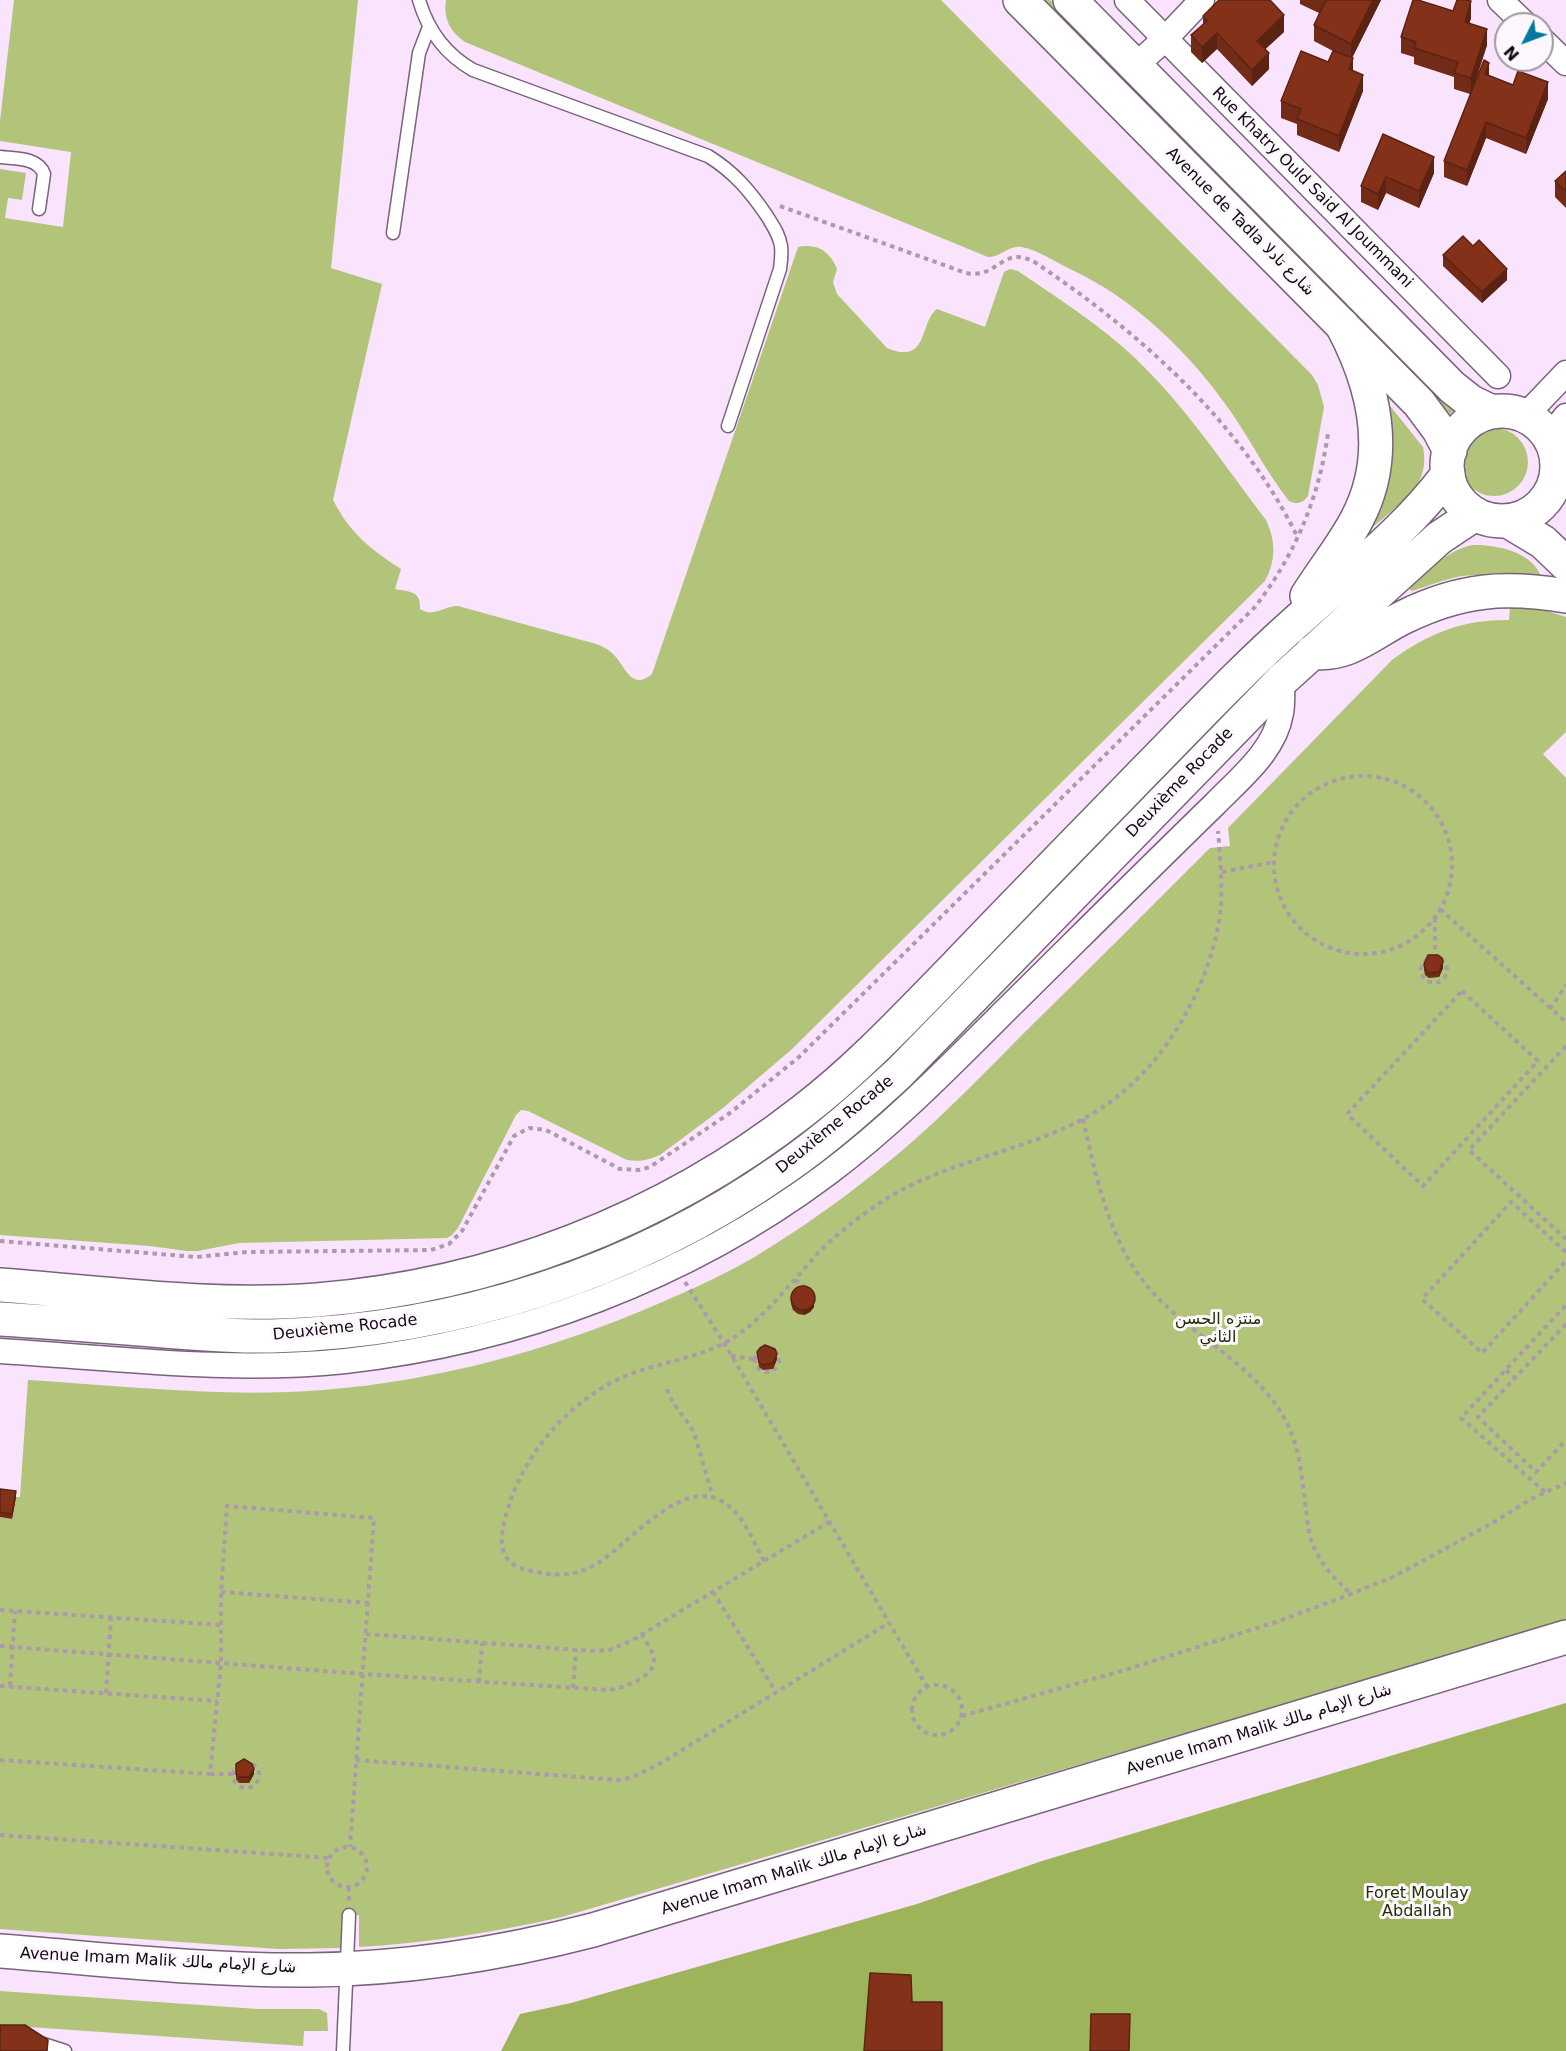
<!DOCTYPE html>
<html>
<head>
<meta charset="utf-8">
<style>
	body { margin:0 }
	#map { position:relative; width:1566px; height:2051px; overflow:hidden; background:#fae3fc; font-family:"DejaVu Sans",sans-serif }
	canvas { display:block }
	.north { position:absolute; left:1494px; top:12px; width:60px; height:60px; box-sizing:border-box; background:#fcf7fc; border:2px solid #9e989e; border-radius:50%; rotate:228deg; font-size:16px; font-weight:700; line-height:24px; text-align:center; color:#110a12 }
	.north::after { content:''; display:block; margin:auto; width:21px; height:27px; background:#0078a0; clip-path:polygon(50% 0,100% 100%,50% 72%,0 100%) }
</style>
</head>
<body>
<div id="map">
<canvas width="1566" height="2051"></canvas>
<div class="north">N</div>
</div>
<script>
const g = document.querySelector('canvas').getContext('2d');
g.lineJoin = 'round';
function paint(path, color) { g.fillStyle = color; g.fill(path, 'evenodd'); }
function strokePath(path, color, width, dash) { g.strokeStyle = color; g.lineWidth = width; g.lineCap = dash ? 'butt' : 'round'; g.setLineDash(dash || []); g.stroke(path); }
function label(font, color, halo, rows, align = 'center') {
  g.font = font + ' "DejaVu Sans","Noto Sans Arabic",sans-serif'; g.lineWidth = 6; g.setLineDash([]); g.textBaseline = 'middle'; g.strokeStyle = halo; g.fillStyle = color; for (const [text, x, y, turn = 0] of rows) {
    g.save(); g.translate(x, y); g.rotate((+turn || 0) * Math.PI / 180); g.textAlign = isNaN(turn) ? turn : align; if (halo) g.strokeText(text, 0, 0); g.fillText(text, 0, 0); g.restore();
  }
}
paint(new Path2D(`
	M14,0H358L331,268L382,284L333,500C350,533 370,549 401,569L395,589C409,592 421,590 420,609C434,618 443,606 458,606L596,644C602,646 608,649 613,654C625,665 631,692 652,674L798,247C817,243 830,251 837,269L833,282L837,294L887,348C929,366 919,322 937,309L985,327L1004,272L1010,269L1018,271C1059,299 1100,325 1136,359C1186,407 1225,466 1266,520C1276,541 1276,561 1265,581L791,1050L723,1108L660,1155C648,1160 640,1162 627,1160L528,1111L521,1110L516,1115L458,1228L452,1235L447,1238L239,1243L198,1251H187L150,1246L0,1235V169L26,173L22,200L8,198L5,218L63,227L71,152L0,141V121Z
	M446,0H941L1312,375L1318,385L1324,407L1308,496C1303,503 1297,505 1289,501C1267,473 1251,441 1231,412C1190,353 1134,298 1068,268C1054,261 1037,250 1022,247C1008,245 1000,258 988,257L465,42C450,32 443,18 446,0Z
	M1041,0H1050L1412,367L1409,370Z
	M1421,376L1456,409L1450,414L1417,380Z
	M1387,402L1423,447C1425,458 1425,469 1420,479C1411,498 1375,524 1359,539Z
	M1460 462a34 34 0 1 1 68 0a34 34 0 1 1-68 0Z
	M1426,523L1429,528L1322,620L1279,661L879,1071L817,1124L751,1172L681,1214L608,1249L493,1290L373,1314L251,1323L0,1307V1300L251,1316L680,1209Z
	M1473,545C1496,544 1532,552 1541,576L1539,578C1514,576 1488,573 1462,576C1445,579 1428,586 1412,591L1410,590V587C1429,570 1447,550 1473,545Z
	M1510,607L1544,610L1566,617V732L1543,754L1566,778V1621L562,1917C495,1932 428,1943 359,1947V1915H343L341,1948L278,1949L0,1929V1517L12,1519L16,1497H20L28,1380C126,1386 225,1398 323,1390C436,1381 548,1351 653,1306C693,1289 733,1271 769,1248C819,1217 868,1180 912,1142C952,1107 988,1069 1025,1032C1087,971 1148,910 1210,848L1230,846L1228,828L1392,660C1428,633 1465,619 1509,620Z
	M0,1991L258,2009H319L327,2013L328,2031H304L303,2046L0,2025Z`), '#b1c479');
paint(new Path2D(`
	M1566,1703V2051H501L520,2014L571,2003L917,1904L1042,1861Z`), '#9eb45b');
const lane = new Path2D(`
	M419,0C428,31 445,54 473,70L708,156C734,172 750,191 767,216C773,226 779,234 781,246C782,254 781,261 780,269L728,426
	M0,157C15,159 38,157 44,174L39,209
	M393,233L419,53L429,27
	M34,2041L65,2051
	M343,2051L349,1915`);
const street = new Path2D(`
	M1127,0L1498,376
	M1500,0L1525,24
	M1542,40L1566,63
	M1135,66L1165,39L1202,0
	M1525,416L1566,373
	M1549,437L1566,416
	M0,1351C115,1358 230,1373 345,1361C517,1342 688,1278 827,1174C891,1126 947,1069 1004,1012C1074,943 1144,873 1215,804C1240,778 1275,751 1281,713C1283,703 1282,691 1282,680`);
const primary = new Path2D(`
	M1020,0L1419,403L1439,430L1450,451
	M1070,0L1452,387L1471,402L1492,412
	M1447 466a55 55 0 1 1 110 0a55 55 0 1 1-110 0Z
	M1508,521L1543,542L1566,564
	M0,1951C103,1959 206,1971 309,1970C405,1969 500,1954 593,1930L1566,1637`);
const highway = new Path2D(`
	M1307,596C1323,570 1343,546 1357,519C1391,455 1374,385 1342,325
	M1312,652C1349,657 1373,632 1404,617C1461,589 1505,586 1566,596
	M0,1285C105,1293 211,1308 317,1300C492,1286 664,1220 803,1111C859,1068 907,1016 956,966C1019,900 1083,835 1146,770C1196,719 1244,668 1297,621C1349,574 1406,531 1448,474
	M0,1319C50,1322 100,1326 151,1330C191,1333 232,1337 272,1336C455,1331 633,1274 783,1169C825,1140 862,1107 899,1073L1282,680L1439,538L1475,514`);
strokePath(lane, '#78647a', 15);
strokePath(street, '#78647a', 27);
strokePath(primary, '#78647a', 36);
strokePath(highway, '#78647a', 36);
strokePath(new Path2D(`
	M780,206L966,273C998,280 1003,243 1036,263C1140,333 1242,423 1298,538
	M1274 865a89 89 0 1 1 178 0a89 89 0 1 1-178 0Z
	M1222,872L1274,862
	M1440,909L1566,1022
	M1435,918V957
	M1421 970a13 13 0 1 1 26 0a13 13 0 1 1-26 0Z
	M1462,991L1538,1061L1423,1186L1347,1114Z
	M1550,1009L1566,985
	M1566,1046L1469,1150L1566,1239
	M1083,1119C1095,1172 1106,1228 1138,1274C1182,1338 1275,1367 1296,1447C1303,1474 1305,1509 1310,1537C1318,1562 1333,1577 1351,1594
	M0,1241L196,1257L247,1252L431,1250L449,1244L462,1231L514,1136L529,1128L546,1130L620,1169L640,1170L650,1167L730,1113L799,1057L1255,607C1295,555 1319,498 1328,433
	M1566,1252L1511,1202L1422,1299L1482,1353L1566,1261
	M795,1280L806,1287
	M685,1282L724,1343L927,1687
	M1566,1324L1478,1417L1536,1472L1566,1440
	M755 1360a12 12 0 1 1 24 0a12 12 0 1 1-24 0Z
	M731,1356L754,1359
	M1506,1370L1515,1378
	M667,1389C672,1406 686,1417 694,1433L713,1497
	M1545,1492L1461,1418L1566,1305
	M764,1561C754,1543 746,1521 730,1507C685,1467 627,1549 591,1567C575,1575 559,1576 542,1573C528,1570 513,1569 505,1555C497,1539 506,1515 511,1499C533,1439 584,1387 645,1369C675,1360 706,1355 733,1338C767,1316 792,1281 819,1252C842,1229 870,1208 898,1192C980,1147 1073,1147 1141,1075C1183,1032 1217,963 1221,903C1222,879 1220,855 1218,831
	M221,1592L369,1603
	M713,1592L776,1692
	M0,1610L221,1625
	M366,1634L591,1651L609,1650L631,1641L829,1522
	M0,1646L363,1674L609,1690C623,1688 654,1677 654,1661C654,1652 646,1642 642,1635
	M479,1682L482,1643
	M912 1710a25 25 0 1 1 50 0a25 25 0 1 1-50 0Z
	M0,1686L217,1701
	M10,1686L15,1611
	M573,1688L576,1650
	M106,1693L111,1618
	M962,1716L1128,1669L1276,1622L1351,1594L1395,1576L1496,1521L1531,1499L1566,1483
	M0,1760L210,1774L221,1663V1592L227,1506L374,1518L350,1847
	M356,1760L618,1780L630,1778L656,1766L889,1623
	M233 1775a13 13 0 1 1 26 0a13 13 0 1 1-26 0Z
	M210,1774H233
	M0,1835L329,1858
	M327 1867a20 20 0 1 1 40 0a20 20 0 1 1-40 0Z
	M349,1887V1902`), '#ab99ac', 4, [4.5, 4.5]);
strokePath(lane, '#fff', 12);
strokePath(street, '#fff', 24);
strokePath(primary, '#fff', 33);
strokePath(highway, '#fff', 33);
paint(new Path2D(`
	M1300,0H1381L1352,58L1353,71L1363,91L1339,152L1297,135V124L1281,118V101L1328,62L1333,51L1314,41V25L1319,13L1300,4Z
	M1203,16L1284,32L1265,49L1269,69L1252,86L1217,49L1202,63L1191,52V35L1203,25Z
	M1471,18L1469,24L1487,45L1475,83L1489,76L1548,99L1526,154L1486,138L1467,186L1444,177V161L1470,94L1454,89V77L1414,64V57L1401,53V37Z
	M1383,134L1434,173L1419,208L1386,193L1378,210L1361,202V186Z
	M1566,171V208L1555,197V181Z
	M1443,255L1507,280L1482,303L1443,266Z
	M1424,964L1443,968L1439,977L1429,978L1425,975L1424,970Z
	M791,1299L814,1301V1307L810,1312L804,1315L798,1314L793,1310L791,1304Z
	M757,1352L777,1359L773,1369L763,1370L759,1367Z
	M0,1489L16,1497L12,1519L0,1517Z
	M236,1764L254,1774L249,1783H239L236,1779Z`), '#712b16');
paint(new Path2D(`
	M1373,0H1381L1351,60V44Z
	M1471,1V18L1465,38V22Z
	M1284,15V32L1257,57V41Z
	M1487,29V45L1471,94V78Z
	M1217,33V49L1202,63V47Z
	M1269,53V69L1252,86V70Z
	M1353,58V74L1349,69Z
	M1489,63V79L1485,74Z
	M1363,75V91L1339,152V136Z
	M1548,82V99L1526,154V138Z
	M1486,122V138L1467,186V170Z
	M1434,157V173L1419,208V191Z
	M1386,177V193L1378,210V194Z
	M1507,269V280L1482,303V292Z
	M1443,962V968L1439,977V972Z
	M814,1296V1307L810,1312L804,1315V1309Z
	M777,1354V1359L773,1369V1363Z
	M16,1491V1497L12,1519V1514Z
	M254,1769V1774L249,1783V1777Z`), '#5c2312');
const building = new Path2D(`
	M1219,0H1270L1284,15L1257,41L1269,53L1252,70L1217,33L1202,47L1191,35L1207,21L1203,16Z
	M1325,0H1373L1351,44L1314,25L1326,0Z
	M1413,0H1418L1453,11L1457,0H1466L1471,1L1465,22L1487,29L1471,78L1454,73L1458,62L1414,48L1416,42L1401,37Z
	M1301,51L1328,62L1333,51L1353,58L1349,69L1363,75L1339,136L1297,119L1301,109L1281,101Z
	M1484,60L1489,63L1485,74L1513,85L1518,71L1548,82L1526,138L1486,122L1467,170L1444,161Z
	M1383,134L1434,157L1419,191L1386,177L1378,194L1361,186Z
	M1566,171V192L1555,181Z
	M1463,236L1473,246L1479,240L1507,269L1482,292L1443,255Z
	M1428,955H1438L1442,958L1443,962L1439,972L1429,973L1425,969L1424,964Z
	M791 1298a12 12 0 1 1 24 0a12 12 0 1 1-24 0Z
	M765,1345L775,1349L777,1354L773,1363L763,1365L759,1362L757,1352L760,1348Z
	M0,1489L16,1491L12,1514L0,1512Z
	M244,1759L252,1764L254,1769L249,1777H239L236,1774V1764Z
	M870,1973L911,1975L912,2002H942V2051H864Z
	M1091,2014H1130L1129,2051H1090Z
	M0,2025H25L48,2040L47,2051H0Z`);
paint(building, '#833219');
strokePath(building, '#5c2312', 1.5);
label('16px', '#110a12', '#fcf7fc', [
	["Rue Khatry Ould Said Al Joummani",1312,188,45],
	["Avenue de Tadla شارع تادلا",1240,222,45],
	["Deuxième Rocade",1180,783,-46],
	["Deuxième Rocade",835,1125,-39],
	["Deuxième Rocade",345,1328,-6],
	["Avenue Imam Malik شارع الإمام مالك",1259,1730,-17],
	["Avenue Imam Malik شارع الإمام مالك",794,1870,-17],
	["Avenue Imam Malik شارع الإمام مالك",158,1961,3]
]);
label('16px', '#262e07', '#fcf7fc', [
	["منتزه الحسن",1218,1320],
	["الثاني",1218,1338],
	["Foret Moulay",1417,1894],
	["Abdallah",1417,1912]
]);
</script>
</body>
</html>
